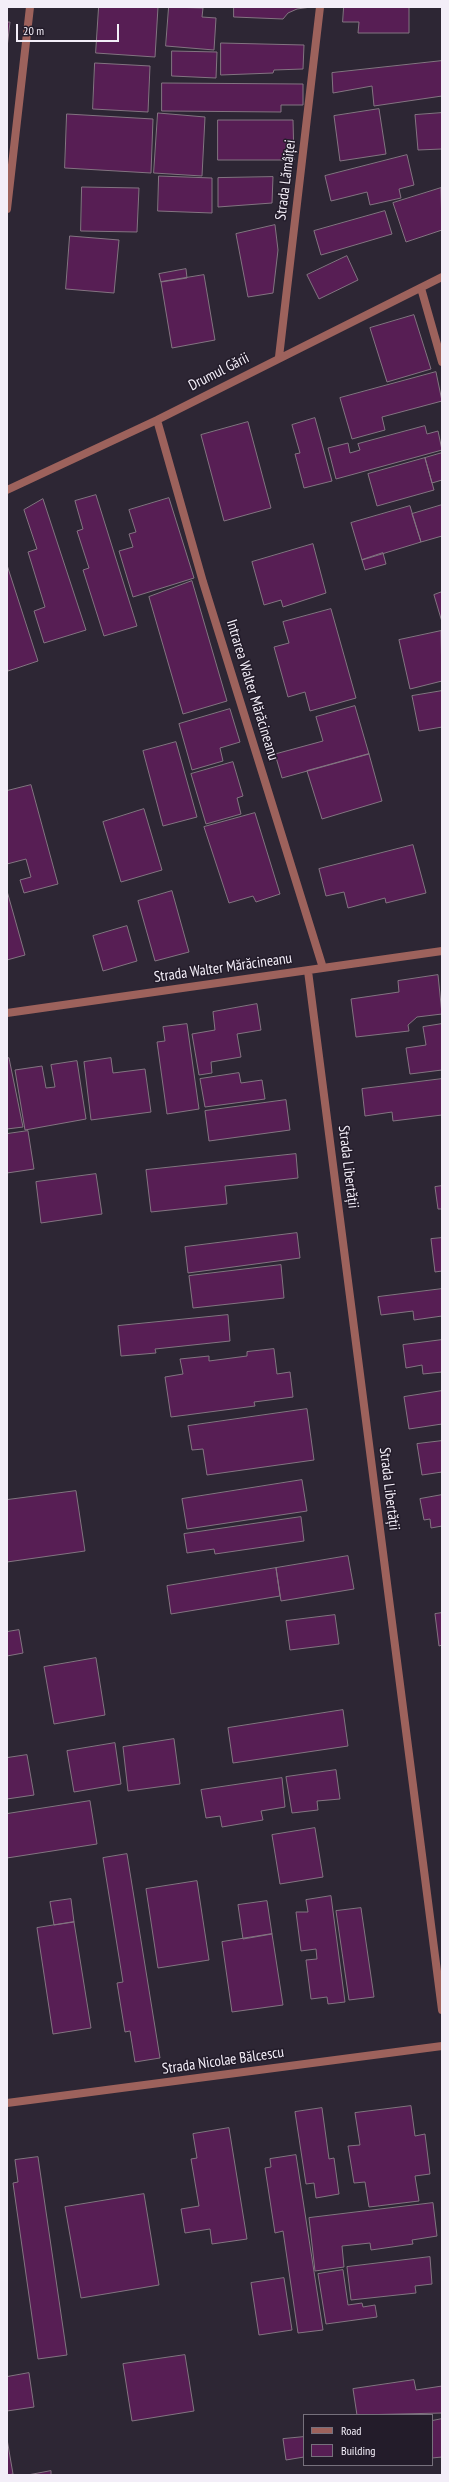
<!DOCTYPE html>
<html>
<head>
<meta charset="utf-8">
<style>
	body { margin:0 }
	#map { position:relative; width:449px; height:2482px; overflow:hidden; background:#2d2634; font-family:"PT Sans Narrow",sans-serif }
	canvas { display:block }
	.frame { position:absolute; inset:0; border:8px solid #f3eef8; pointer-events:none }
	.legend { position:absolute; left:303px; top:2414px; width:130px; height:52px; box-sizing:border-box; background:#231c2a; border:1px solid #76707c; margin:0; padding:5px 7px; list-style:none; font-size:12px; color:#f3eef8 }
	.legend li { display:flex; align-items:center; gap:8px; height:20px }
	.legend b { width:20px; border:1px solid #76707c }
	.scale { position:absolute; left:16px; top:24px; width:103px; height:18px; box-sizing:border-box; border:2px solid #f3eef8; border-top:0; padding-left:5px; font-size:12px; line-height:14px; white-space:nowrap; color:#f3eef8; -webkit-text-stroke:3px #231c2a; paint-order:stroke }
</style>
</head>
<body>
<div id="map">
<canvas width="449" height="2482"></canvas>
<div class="frame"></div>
<ul class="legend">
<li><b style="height:5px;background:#9d625c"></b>Road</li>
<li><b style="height:11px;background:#571e54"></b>Building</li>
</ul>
<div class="scale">20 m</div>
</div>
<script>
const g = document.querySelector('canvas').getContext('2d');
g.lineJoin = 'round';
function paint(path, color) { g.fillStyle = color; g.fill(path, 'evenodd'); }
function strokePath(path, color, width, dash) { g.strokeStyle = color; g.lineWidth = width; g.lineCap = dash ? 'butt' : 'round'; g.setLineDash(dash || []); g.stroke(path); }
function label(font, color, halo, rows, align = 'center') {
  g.font = font + ' "PT Sans Narrow",sans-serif'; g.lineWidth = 3; g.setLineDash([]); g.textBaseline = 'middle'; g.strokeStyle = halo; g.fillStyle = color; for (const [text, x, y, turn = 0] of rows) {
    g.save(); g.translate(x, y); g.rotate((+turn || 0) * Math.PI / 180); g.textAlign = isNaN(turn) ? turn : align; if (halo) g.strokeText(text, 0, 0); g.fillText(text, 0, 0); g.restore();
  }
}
const building = new Path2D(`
	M99,7H158L155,57L96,53Z
	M169,7L203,8L202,17L216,18L214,50L166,46Z
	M234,7H311L297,9L288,13L283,19L234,17Z
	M344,7H409V33H358L359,22H343Z
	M7,22H10L7,48Z
	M221,43L304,45L303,69L274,70L273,73L221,75Z
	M172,51L217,52L216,78L172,76Z
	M442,61V96L374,106L372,86L333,93L332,73Z
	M95,63L150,66L148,112L93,109Z
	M162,83L303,84V105H281V112L162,111Z
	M379,109L386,154L340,161L334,116Z
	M158,113L205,117L202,176L154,173Z
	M442,113V149L418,150L415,115Z
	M67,114L153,119L151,173L65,168Z
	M218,120H293L294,160H218Z
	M407,155L414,185L399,189L401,198L370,205L367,192L331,201L325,176Z
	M159,176L212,178V213L158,211Z
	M273,177L272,203L218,207V178Z
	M82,187L139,188L137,232L81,231Z
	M441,188L442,230L406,242L393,203Z
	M385,211L392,234L321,255L314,231Z
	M275,225L278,250L273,293L248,297L236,234Z
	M70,236L119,240L114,293L66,289Z
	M347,256L358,280L319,299L307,275Z
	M186,269L187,278L161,282L159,274Z
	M204,275L215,340L172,348L161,282Z
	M414,315L431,369L387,382L370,328Z
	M436,372L442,401L382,417L385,430L352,439L340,398Z
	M315,418L332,481L304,488L295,454L300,453L292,425Z
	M248,422L271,508L224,521L201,435Z
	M425,426L427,434L438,431L442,450L336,479L328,448L348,443L350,453L360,450L358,444Z
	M442,453V480L432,483L425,458Z
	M425,458L434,490L377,506L368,474Z
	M96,495L137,626L104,636L83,570L89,568L77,531L83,529L75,501Z
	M169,498L194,578L133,597L119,551L133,547L129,534L136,532L129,510Z
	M43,499L86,630L44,643L34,611L45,607L28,552L37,549L24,510Z
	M442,505V536L421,542L412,514Z
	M410,506L421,542L362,560L351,523Z
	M313,544L326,593L283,607L281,600L264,605L252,562Z
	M383,553L386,564L365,570L362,560Z
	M7,565L38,661L8,671L7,666Z
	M192,581L227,701L183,714L149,597Z
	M442,592V622L434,595Z
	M331,609L356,698L310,711L305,692L288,697L274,647L289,643L283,622Z
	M441,631L442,681L410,689L399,640Z
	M442,691V727L419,731L412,696Z
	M355,706L369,754L282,778L275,754L323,741L316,717Z
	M230,709L240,742L220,748L223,761L192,770L179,724Z
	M176,742L197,817L163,826L143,751Z
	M369,754L382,801L322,819L307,771Z
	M233,762L243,796L237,798L241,814L206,824L191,774Z
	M31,785L58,884L24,893L20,880L31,877L26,859L7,864V791Z
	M144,809L162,870L121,882L103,822Z
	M255,813L280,894L256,902L253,896L229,903L204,827Z
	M413,845L426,893L386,903L385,898L348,908L344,892L326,896L319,869Z
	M7,891L25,955L7,960Z
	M172,891L189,952L155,961L138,901Z
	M127,926L137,961L103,971L93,936Z
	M438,975L442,1014L417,1017L408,1025L409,1031L356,1037L351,999L399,992L398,981Z
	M257,1004L261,1030L237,1034L241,1057L211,1062L212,1073L199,1075L192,1034L215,1030L213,1012Z
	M187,1024L199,1109L167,1114L157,1042L165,1041L163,1027Z
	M442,1024V1070L410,1074L406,1048L426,1045L423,1027Z
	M9,1058L23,1127L7,1129V1059Z
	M111,1058L113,1073L145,1069L151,1112L91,1120L84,1062Z
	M77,1061L86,1119L25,1130L15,1070L42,1066L46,1088L55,1087L51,1065Z
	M239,1073L241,1083L262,1080L265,1099L205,1107L200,1079Z
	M442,1079V1115L393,1121L392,1112L365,1116L362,1089Z
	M286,1100L290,1130L209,1141L205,1111Z
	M28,1131L34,1169L7,1173V1134Z
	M296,1154L298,1178L225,1186L227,1204L151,1212L146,1170Z
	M96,1174L102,1214L41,1223L36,1182Z
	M442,1186V1209H438L435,1187Z
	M297,1233L300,1258L188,1273L185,1247Z
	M442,1238V1271L435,1272L431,1239Z
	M281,1265L284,1298L193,1308L189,1276Z
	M442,1289V1316L414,1320L413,1311L381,1315L378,1297Z
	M228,1315L230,1341L155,1349L156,1353L121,1356L118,1326Z
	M442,1340V1372L423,1374L422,1365L406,1368L403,1345Z
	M274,1349L277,1374L290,1372L293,1397L254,1402L255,1406L171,1417L165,1377L183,1374L180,1359L209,1356V1361L247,1356V1352Z
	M442,1391V1424L409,1429L404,1397Z
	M307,1409L314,1460L207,1475L203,1449L192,1450L188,1426Z
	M442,1441V1472L422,1475L417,1444Z
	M302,1480L307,1511L187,1529L182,1499Z
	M76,1491L85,1551L7,1562V1500Z
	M442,1495V1526L431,1528L430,1519L424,1520L420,1499Z
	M301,1517L304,1541L215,1554L214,1549L187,1553L184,1534Z
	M348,1556L354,1589L281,1601L276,1568Z
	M276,1568L280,1596L171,1614L167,1586Z
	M442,1613V1645L439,1646L435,1614Z
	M335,1615L339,1644L290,1650L286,1621Z
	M19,1630L23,1653L7,1656V1632Z
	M96,1658L105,1715L54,1724L44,1667Z
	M343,1710L348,1746L233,1763L228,1728Z
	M174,1739L180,1784L128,1791L123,1747Z
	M115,1743L121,1784L74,1792L67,1751Z
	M27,1755L34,1795L7,1799V1758Z
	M336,1770L340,1799L317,1801L318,1810L292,1813L286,1777Z
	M282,1778L285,1807L261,1811L263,1820L222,1827L220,1816L206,1818L201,1790Z
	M90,1801L97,1844L7,1858V1814Z
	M315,1828L323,1877L280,1884L272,1835Z
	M127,1854L160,2058L135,2062L130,2031L125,2032L117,1983L123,1982L103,1858Z
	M197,1881L209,1960L158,1968L146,1889Z
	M331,1896L345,2002L328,2004L327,1997L311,1999L306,1960L317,1959L316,1949L301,1951L296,1912H308L306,1900Z
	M71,1899L74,1922L54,1925L50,1902Z
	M267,1901L272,1934L243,1939L238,1905Z
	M361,1908L374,1997L349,2000L336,1911Z
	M74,1922L91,2028L53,2034L37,1928Z
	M272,1934L283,2005L232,2012L222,1942Z
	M411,2106L415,2136L425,2134L430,2174L415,2176L419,2201L369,2207L365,2182L354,2183L348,2146L360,2145L355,2113Z
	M322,2108L329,2159L334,2158L339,2194L316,2198L314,2183L306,2184L295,2112Z
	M229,2128L247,2239L212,2244L210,2229L185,2233L181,2209L199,2206L191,2159L197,2158L193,2134Z
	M296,2155L323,2330L298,2333L283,2231L275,2233L265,2168L271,2167L270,2159Z
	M38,2157L67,2355L38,2359L13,2183L18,2182L15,2160Z
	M144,2194L159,2285L81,2298L65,2207Z
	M433,2203L437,2236L412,2240L413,2244L371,2250L370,2243L342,2246L344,2267L315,2271L309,2218Z
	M430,2257L432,2284L415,2286L416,2293L351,2300L347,2267Z
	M343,2270L348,2305L362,2303L363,2307L375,2305L377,2317L326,2324L318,2274Z
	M284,2278L292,2330L259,2335L251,2283Z
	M185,2355L194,2411L132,2421L123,2364Z
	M29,2373L34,2407L7,2411V2377Z
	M414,2380L416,2390L442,2386V2413L357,2415L353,2389Z
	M442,2419V2457L432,2458V2421Z
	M304,2437V2457L286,2460L283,2439Z
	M7,2439L13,2474L8,2475H7Z
	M51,2471V2475H28Z`);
paint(building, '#571e54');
strokePath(building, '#837481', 1);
strokePath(new Path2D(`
	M7,209L30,7
	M421,288L442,362
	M279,357L320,7
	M157,420L203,582L323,968
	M7,490L157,420L442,277
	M308,971L442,2010
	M7,1013L442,951
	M7,2103L442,2046`), '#9d625c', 8);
label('15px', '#f3eef8', '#231c2a', [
	["Strada Lămâiței",286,180,-83],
	["Drumul Gării",219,372,-27],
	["Intrarea Walter Mărăcineanu",252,690,73],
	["Strada Walter Mărăcineanu",223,968,-8],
	["Strada Libertății",348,1167,83],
	["Strada Libertății",389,1489,83],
	["Strada Nicolae Bălcescu",223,2061,-8]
]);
</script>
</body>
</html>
